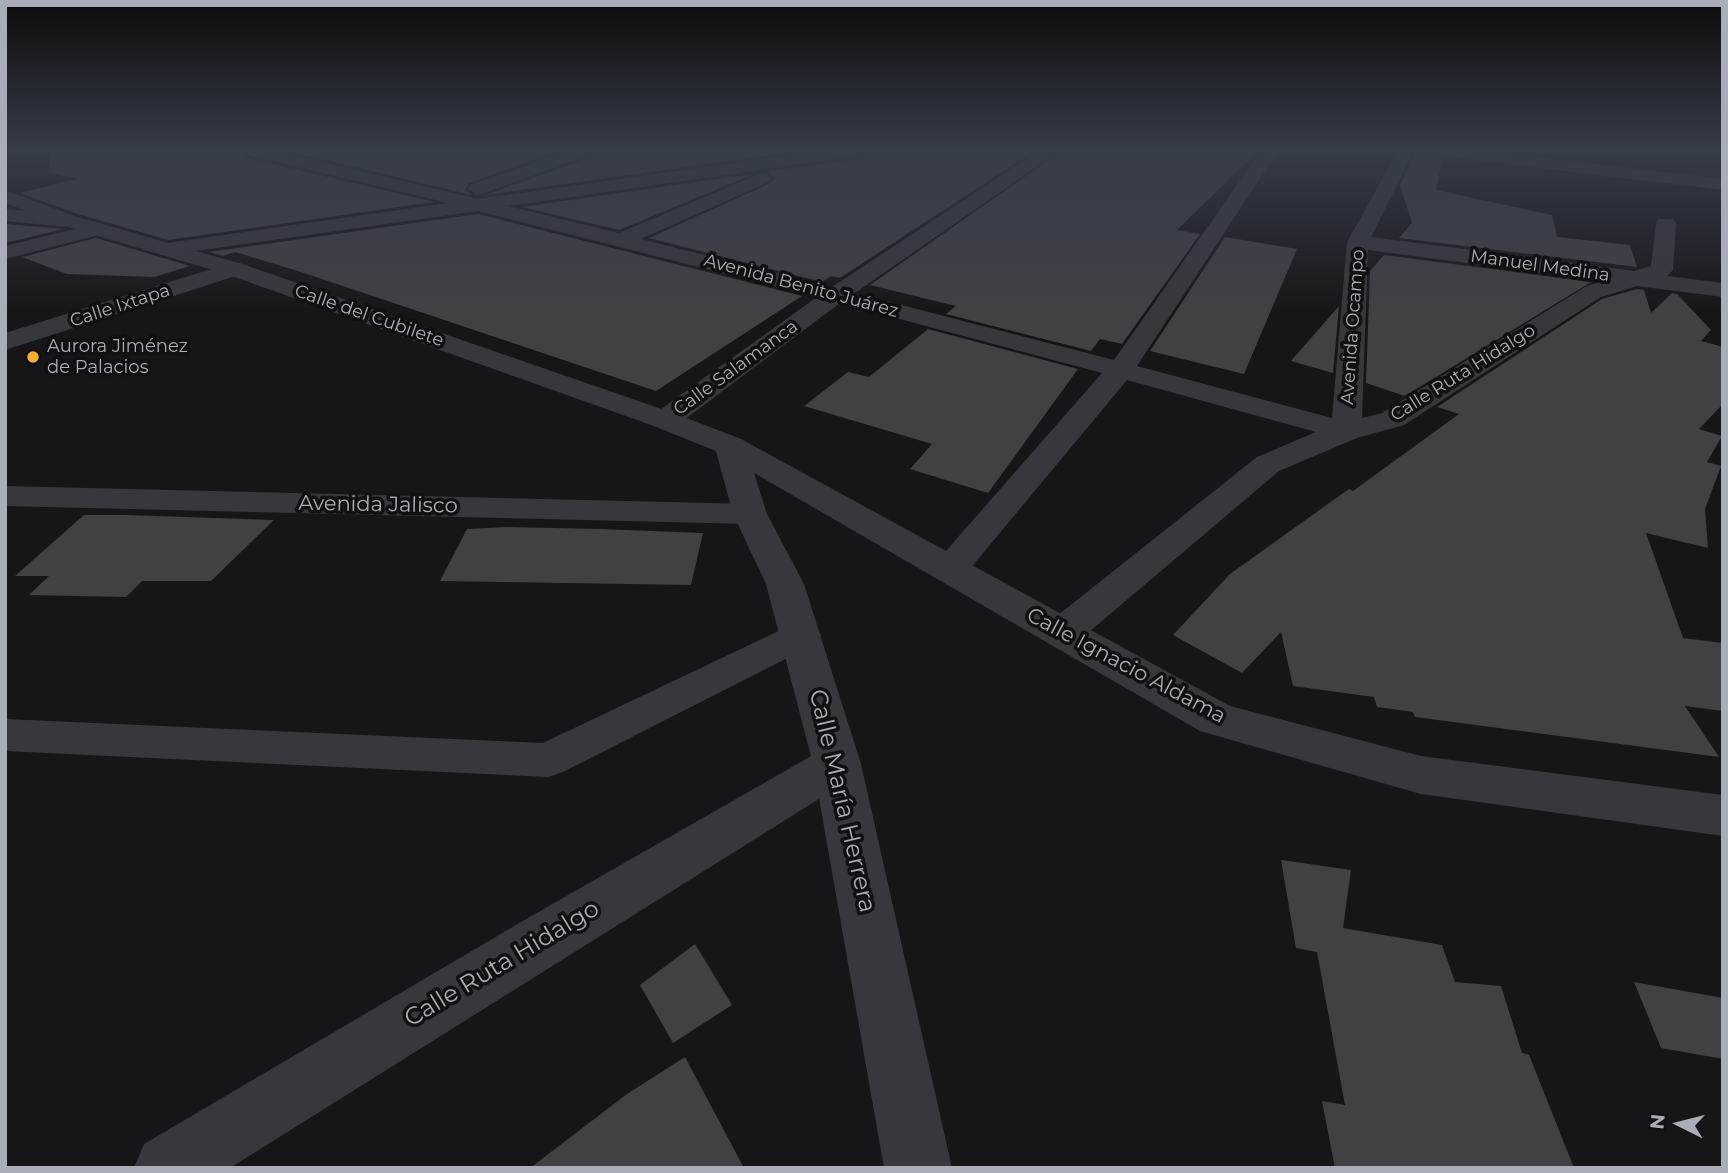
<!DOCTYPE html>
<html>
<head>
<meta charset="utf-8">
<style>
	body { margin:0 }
	#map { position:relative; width:1728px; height:1173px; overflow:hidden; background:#161618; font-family:Montserrat,sans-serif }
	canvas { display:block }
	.frame { position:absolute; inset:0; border:7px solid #a8adb8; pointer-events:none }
	.north { position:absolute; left:1644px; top:1089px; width:70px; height:70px; -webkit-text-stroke:5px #111113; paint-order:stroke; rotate:276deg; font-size:19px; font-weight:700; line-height:28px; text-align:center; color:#a8adb8 }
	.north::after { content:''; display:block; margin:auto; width:24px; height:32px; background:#a8adb8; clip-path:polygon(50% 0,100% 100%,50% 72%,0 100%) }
</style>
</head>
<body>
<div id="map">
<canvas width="1728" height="1173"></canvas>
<div class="frame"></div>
<div class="north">N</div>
</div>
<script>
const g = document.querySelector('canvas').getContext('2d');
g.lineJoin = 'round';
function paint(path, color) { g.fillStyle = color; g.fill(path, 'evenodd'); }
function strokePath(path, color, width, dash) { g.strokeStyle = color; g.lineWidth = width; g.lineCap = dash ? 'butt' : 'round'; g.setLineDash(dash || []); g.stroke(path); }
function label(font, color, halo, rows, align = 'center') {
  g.font = font + ' Montserrat,sans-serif'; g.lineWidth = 7; g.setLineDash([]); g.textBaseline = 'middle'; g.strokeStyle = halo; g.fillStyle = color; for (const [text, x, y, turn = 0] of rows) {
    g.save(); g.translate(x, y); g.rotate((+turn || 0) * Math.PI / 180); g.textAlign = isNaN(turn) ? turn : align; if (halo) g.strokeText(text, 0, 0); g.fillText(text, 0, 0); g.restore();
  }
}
paint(new Path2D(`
	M51,151H244L247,158L434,202L168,240L78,214L20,193L78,179L48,173Z
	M289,151H558L469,183L465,190L472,195Z
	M594,151H799L485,195L591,157Z
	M869,151H1034L840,278L831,276L822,282L649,238L769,184L774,178L768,171L858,159Z
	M1062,151H1258L1177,230L1200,234L1122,344L1100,339L1091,351L946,314L956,306L870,285Z
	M1416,151H1428L1442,159L1436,190L1552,215L1557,237L1630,245L1637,267L1399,238L1412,223L1400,185Z
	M754,174L619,230L522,207Z
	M478,214L802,296L656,391L298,271L235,252L223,256L209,252Z
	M5,224L63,229L5,243Z
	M1225,237L1297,249L1244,374L1150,351Z
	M96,238L190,266L154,277L67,274L22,257Z
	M1384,255L1591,282L1405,396L1366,383L1370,271Z
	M1637,289L1644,290L1651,313L1672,293L1677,294L1711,330L1701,341L1723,347V404L1699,429L1722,436L1707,462L1721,466L1705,509L1708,548L1646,533L1683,638L1723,643V711L1685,706L1719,757L1415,717L1413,712L1377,707L1374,697L1293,686L1281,632L1242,673L1173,635L1230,574L1332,501L1349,489L1353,491L1459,414L1437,407L1602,299Z
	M1339,306L1333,373L1291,361Z
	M928,329L1078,369L988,493L910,469L932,444L804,406L848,372L869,377Z
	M84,515H127L274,520L211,581H142L126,597L29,595L49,576H15Z
	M507,527L600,529L703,533L691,585L440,581L467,529Z
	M1281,860L1351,870L1343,928L1442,945L1455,982L1501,986L1522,1053L1529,1055L1574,1168H1335L1322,1101L1345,1105L1317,952L1296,948Z
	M695,944L732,1005L673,1043L640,985Z
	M1634,982L1723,998V1059L1661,1048Z
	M685,1057L744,1168H530L627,1094Z`), '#404145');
paint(new Path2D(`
	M802,623L815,626L821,635L815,644L563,772L548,777L5,751V719L543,743L789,626Z`), '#37383d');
paint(new Path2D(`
	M246,151H276L478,199L820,151H866L858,156L508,206L619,233L762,173L768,174L771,178L768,182L641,239L832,287L1039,151H1059L855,293L1114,360L1261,151H1278L1137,366L1332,418L1347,242L1398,151H1414L1371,237L1634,271L1651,266L1656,223L1659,219H1673L1676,223L1673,270L1667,276L1723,283V297L1637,286L1601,297L1404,425L1357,438L1279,471L1076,643L1062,647L1048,643L1042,633L1048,623L1257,457L1316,432L1127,380L964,576L951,580L938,576L932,568L938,560L1102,373L840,303L676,426L665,429L654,426L650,420L654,414L817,297L478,211L167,255L159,254L156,249L159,244L167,243L448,203L248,155ZM1368,250L1603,281L1585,287L1382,413L1362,418Z
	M567,151H592L590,155L484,193L477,195L468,189L470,185Z
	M1431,151H1484L1723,179V190L1439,156Z
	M5,190L77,217L80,221L77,225L70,227L5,203Z
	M99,223L106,225L109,229L106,233L5,259V246Z
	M234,262L242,264L245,269L242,274L5,350V333Z
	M5,486L750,504L762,507L767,514L762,521L750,524L5,506Z
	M837,746L854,751L861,764L854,777L230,1168H134L144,1144L521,922L820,751Z`), '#37383d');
paint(new Path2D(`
	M5,209L70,215L242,264L676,414L741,439L1230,706L1421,756L1723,795V836L1421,794L1200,731L754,473L767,514L804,584L861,764L952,1168H884L813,764L766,584L733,514L716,451L654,426L226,274L68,227L5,221Z`), '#37383d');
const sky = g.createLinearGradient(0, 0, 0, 316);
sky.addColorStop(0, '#0c0c0d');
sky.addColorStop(0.48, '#363c48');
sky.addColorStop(1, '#363c4800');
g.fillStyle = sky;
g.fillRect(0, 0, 1728, 316);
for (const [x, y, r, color] of [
	[33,357,7,"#f2b134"]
]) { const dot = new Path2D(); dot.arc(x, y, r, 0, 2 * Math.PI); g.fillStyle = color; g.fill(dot); strokePath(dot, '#111113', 2.5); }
label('18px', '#a8adb8', '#111113', [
	["Manuel Medina",1540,266,8],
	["Avenida Benito Juárez",801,286,15],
	["Calle Ixtapa",120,306,-18],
	["Calle del Cubilete",369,316,19],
	["Avenida Ocampo",1353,327,-86],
	["Calle Salamanca",736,368,-36],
	["Calle Ruta Hidalgo",1463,373,-32]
]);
label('18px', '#a8adb8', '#111113', [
	["Aurora Jiménez",47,347],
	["de Palacios",47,368]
], 'left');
label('21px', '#a8adb8', '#111113', [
	["Avenida Jalisco",378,505,1],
	["Calle Ignacio Aldama",1126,666,28]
]);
label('24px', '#a8adb8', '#111113', [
	["Calle María Herrera",842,801,77],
	["Calle Ruta Hidalgo",502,964,-31]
]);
</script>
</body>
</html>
